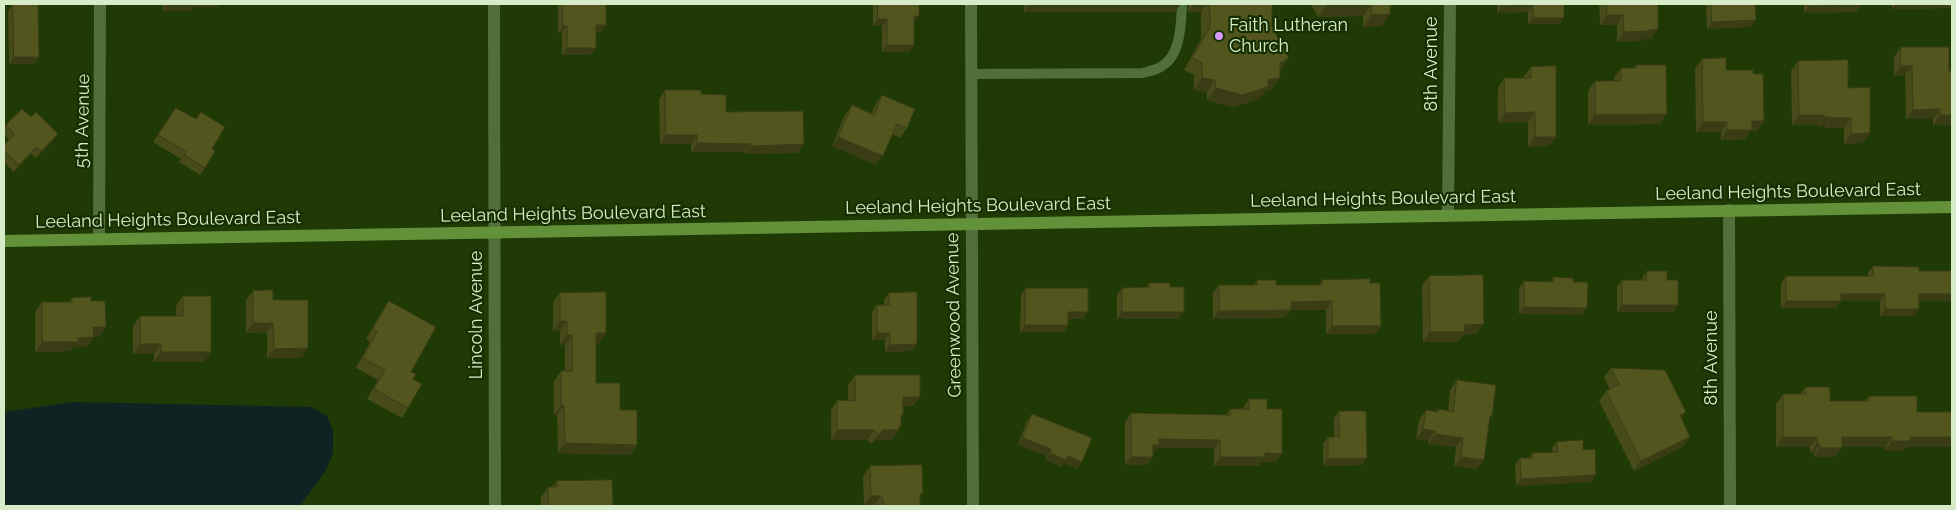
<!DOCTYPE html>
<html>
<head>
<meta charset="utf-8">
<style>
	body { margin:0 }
	#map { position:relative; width:1956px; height:510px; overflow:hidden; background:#1f3a05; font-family:Raleway,sans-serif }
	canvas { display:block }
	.frame { position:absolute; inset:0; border:5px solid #d6ebc8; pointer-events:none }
</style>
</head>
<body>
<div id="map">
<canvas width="1956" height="510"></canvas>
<div class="frame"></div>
</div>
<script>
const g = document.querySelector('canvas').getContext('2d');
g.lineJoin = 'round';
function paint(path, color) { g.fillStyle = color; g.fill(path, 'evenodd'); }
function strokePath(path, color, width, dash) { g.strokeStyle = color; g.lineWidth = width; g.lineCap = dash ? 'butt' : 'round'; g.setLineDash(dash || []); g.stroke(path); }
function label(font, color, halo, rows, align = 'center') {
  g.font = font + ' Raleway,sans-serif'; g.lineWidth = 4.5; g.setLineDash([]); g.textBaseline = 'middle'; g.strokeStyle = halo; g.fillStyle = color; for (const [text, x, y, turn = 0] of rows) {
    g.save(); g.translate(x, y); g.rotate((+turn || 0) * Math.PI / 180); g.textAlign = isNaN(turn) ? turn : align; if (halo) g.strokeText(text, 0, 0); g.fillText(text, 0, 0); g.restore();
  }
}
paint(new Path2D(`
	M73,402L312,407L327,416L333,431V454L325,472L300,506H4V412Z`), '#0f2323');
strokePath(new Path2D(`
	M971,74L1143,73C1149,71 1157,70 1162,66C1181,55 1181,23 1182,4`), '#516f3b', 10);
strokePath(new Path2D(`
	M494,4L495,506
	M971,4L973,506
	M1729,210L1730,506
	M1448,215L1450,4
	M99,239L100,4`), '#516f3b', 12);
strokePath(new Path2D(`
	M4,241L1952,207`), '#62913a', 12);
paint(new Path2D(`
	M13,4L39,57L34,64H9L8,11Z
	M163,4H220L218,7H194L191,11H163Z
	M558,4H606L601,32H596L591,55H562V33H558Z
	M875,4H919L914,23V45L909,52H882V26H873V6Z
	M1024,4H1181L1175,12H1024Z
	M1188,4H1272V27L1281,70L1280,71L1271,90L1265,91L1259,99L1233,107L1207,100V92L1194,90V75L1184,70L1201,39V12H1188Z
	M1311,4H1392L1382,26L1363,27V16L1318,17Z
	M1497,4H1564V18L1559,24H1528V12L1497,13Z
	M1599,4H1658L1651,39H1644L1642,41L1617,42V25H1600Z
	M1706,4H1755L1756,20L1751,27L1707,29Z
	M1804,4H1861V5L1856,12L1804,13Z
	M1892,4H1952V8L1892,9Z
	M1901,47L1949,71L1952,125H1933V119H1906L1905,75L1894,76V57Z
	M1702,59L1726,70L1753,74L1764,121L1757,131H1751L1745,139L1721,140V132H1696L1695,68Z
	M1798,61L1848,88L1863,143L1844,144V128H1825V126H1817V125H1792L1791,71Z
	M1636,65L1667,114L1660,124L1588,125V91L1595,81H1614V78L1621,68H1633Z
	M1531,67L1549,146L1528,147V122L1498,123V88L1504,78H1524V76Z
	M665,90L701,94L726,112L804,144L797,153L745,154V152H691V144H660L659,99Z
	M882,95L907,128L900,138L892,134L876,165L832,146L845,115L852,105L871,114L875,105Z
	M176,108L196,119L201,112L212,149L205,168L200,175L179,162L181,159L153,142Z
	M6,125L53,141L36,158L31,154L14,172L4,162V145L9,140L4,134V129Z
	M1873,266L1919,271L1952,301H1919V309L1914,316H1880V301H1840L1836,308H1781V283L1786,276H1868V273Z
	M1647,271L1667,280L1678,305L1673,312H1617V287L1622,280H1642V278Z
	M1429,276L1477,334L1463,335L1458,342H1423L1422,286Z
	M1553,277L1573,282L1582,315L1519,314V288L1524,281L1550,282Z
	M1257,280L1276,285H1319L1322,280L1375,334H1326V310H1291L1285,318L1213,319V293L1219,285H1254Z
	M1149,283L1170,287L1179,319H1117V295L1122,288L1146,287Z
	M1026,288L1088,312L1083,319H1068V325L1064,332H1020L1021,295Z
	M253,291L273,300L302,358H267V333H246V300Z
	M560,293L606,333L599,343H596V383L620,410L637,445L630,455L558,453L557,415H554V381L561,371H565V345H560V331H553V302Z
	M889,293L917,344L912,351L885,352V340H872V312L877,305H884V300Z
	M183,296L211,352L204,362H154V354H133V326L140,316H176V306Z
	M72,298L91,301L106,327L99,337H94L87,347H74L71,351L35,352V312L42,302H69Z
	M389,301L413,379L408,408L402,418L367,399L378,380L356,368L370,342L366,339L382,311Z
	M1611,368L1681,418L1683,447L1634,471L1599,401L1606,391L1610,389L1604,377Z
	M855,375L920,397L913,406H903V415L901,418L899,430L892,440H876L871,444L867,440H831V410L837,400L848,401V385Z
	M1457,380L1489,420L1484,460L1477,469L1454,466L1456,447L1428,444V441L1416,439L1419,420L1426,410L1436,411L1438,409L1448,411L1450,390Z
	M1805,387L1830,401H1865L1869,396L1917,412H1952V453V447H1906L1903,451H1885V447L1842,446L1835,457H1814V453H1810V447H1776V404L1783,394H1800Z
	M1249,399L1267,409L1276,462H1262L1259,466H1214V448H1157L1153,454V457L1147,465H1125V422L1131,413L1226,415L1230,409H1243V408Z
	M1339,411L1367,458L1362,465L1323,466V444L1328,437H1334V418Z
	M1032,414L1082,462L1077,469L1064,463L1061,467L1045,460L1047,456L1018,445L1027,421Z
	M1557,442L1583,450L1592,482L1516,486L1515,465L1520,458H1529L1532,453L1553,452L1552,448Z
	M870,466L920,498V506H874V505H864L863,476Z
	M557,481L613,506H541V497L548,487H552Z`), '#474a1a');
paint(new Path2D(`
	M168,4H220L218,7H194L191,11H163Z
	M1030,4H1181L1175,12H1024Z
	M1194,4H1207L1201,12H1188Z
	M1371,4L1363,16L1318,17L1327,5Z
	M1896,4H1952V8L1892,9Z
	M1533,5L1528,12L1497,13L1502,6Z
	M1861,5L1856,12L1804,13L1809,6Z
	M1390,14L1382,26L1363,27L1372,15Z
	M1607,15H1623L1617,25H1600Z
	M914,16H919L914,23Z
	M1533,18H1564L1559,24H1528Z
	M878,19H887L882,26H873Z
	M1756,20L1751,27L1707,29L1712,22Z
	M596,25H606L601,32H591Z
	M563,26H567L562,33H558Z
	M1658,29L1651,39H1644L1642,41L1617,42L1624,32Z
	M887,45H914L909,52H882Z
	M567,48H596L591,55H562Z
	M14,57H39L34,64H9Z
	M1289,58L1281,70L1271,75L1280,63Z
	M1901,66H1912L1905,75L1894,76Z
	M1202,78L1215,80L1207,92L1194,90Z
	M1280,78L1271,90L1265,91L1259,99L1233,107L1207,100L1216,88Z
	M1940,109L1933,119H1906L1913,110Z
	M1535,112L1528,122L1498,123L1505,113Z
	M1667,114L1660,124L1588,125L1595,115Z
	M1799,115H1824L1817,125H1792Z
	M1940,115H1952V125H1933Z
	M1824,117H1831L1825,126H1817Z
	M1831,118H1851L1844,128H1825Z
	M1752,121H1764L1757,131H1751L1745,139L1721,140L1727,130Z
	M1703,122H1727L1721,132H1696Z
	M1870,133L1863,143L1844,144L1851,134Z
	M58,134L53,141L36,158L41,151Z
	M666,135H697L691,144H660Z
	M838,137L883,156L876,165L832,146Z
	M1535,137H1556L1549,146L1528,147Z
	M697,143L751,144L745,152H691Z
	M804,144L797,153L745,154L751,146Z
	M36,147L31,154L14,172L19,165Z
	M1841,294H1885L1880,301H1840L1836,308H1781L1786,301Z
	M1919,294H1952V301H1914Z
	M1332,301L1326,310H1291L1285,318L1213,319L1219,311L1291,302Z
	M1622,305H1678L1673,312H1617Z
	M1524,307L1587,308L1582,315L1519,314Z
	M1885,309H1919L1914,316H1880Z
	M1068,312H1088L1083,319H1064Z
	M1122,312H1184L1179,319H1117Z
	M560,321H567L560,331H553Z
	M253,323H273L267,333H246Z
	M1484,324L1477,334L1463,335L1458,342H1423L1430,332L1464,325Z
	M1025,325H1068L1064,332H1020Z
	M1332,326H1381L1375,334H1326Z
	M93,327H106L99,337H86Z
	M596,333H606L599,343H589Z
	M877,333H890L885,340H872Z
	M567,335H572L565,345H560Z
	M94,337L87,347H74L71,351L35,352L42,342L78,338Z
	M140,344H161L154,354H133Z
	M917,344L912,351L885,352L890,345Z
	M308,348L302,358H267L274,349Z
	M161,352H211L204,362H154Z
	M903,397H920L913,406H896Z
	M561,406H564L557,415H554Z
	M1686,412L1679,422L1680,415Z
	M899,426H901L892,440H876L871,444L878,435L883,430Z
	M1423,429L1435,431L1428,441L1416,439Z
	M837,430H874L867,440H831Z
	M1435,434L1463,438L1456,447L1428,444Z
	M1690,437L1683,447L1634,471L1641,461Z
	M1783,437H1817L1810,447H1776Z
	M1842,437H1892L1885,447L1835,446Z
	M1911,437H1952V447H1906L1903,451H1885L1892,441Z
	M1023,438L1051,449L1047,456L1018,445Z
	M1159,439L1220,440L1214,448H1157L1153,454V445Z
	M565,443L637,445L630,455L558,453Z
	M1817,444H1820L1814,453H1810Z
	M1820,448H1842L1835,457H1814Z
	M1050,453L1068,456L1082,462L1077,469L1064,463L1061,467L1045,460Z
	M1265,453L1282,454L1276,462H1262L1259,466H1214L1220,457Z
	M1131,457H1153L1147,465H1125Z
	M1461,457L1484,460L1477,469L1454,466Z
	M1367,458L1362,465L1323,466L1328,459Z
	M1596,475L1592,482L1516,486L1521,479Z
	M871,496H881L874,505H864Z`), '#393c15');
const building = new Path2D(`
	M13,4H38L39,57H14Z
	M563,4H606V25H596V48H567V26H563Z
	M878,4H919V16H914V45H887V19H878Z
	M1210,4H1272V27L1289,58L1280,63V78L1268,80V87L1242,95L1216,88L1215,80L1202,78V63L1192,58L1210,27Z
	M1326,4H1392L1390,7V14L1372,15L1371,4L1327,5Z
	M1502,4H1564V18H1533V5L1502,6Z
	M1607,4H1658V29L1649,30V31L1624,32L1623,15H1607Z
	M1711,4H1755L1756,20L1712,22Z
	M1809,4H1861V5L1809,6Z
	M1901,47H1949V71H1952V115H1940V109L1913,110L1912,66H1901Z
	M1726,58V70H1753V74H1763L1764,121H1752V130H1727V122H1703L1702,59Z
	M1848,60V88L1870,87V133L1851,134V118H1831V117H1824V115H1799L1798,61Z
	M1636,65H1666L1667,114L1595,115V81H1621V68H1636Z
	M1556,66V137H1535V112L1505,113L1504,78H1531V67Z
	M665,90H701V94L726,95V112L803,111L804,144L751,146V144L697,143V135H666Z
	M882,95L915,109L907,128L897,124L883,156L838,137L852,105L874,115Z
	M176,108L196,119L201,112L225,127L212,149L215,151L205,168L184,155L186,152L158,135Z
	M22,109L31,117L36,112L58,134L41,151L36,147L19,165L4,151V145L15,134L6,125Z
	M1873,266L1919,267V271H1952V294H1919V309H1885V294H1841V301H1786V276H1873Z
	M1647,271H1667V280H1678V305H1622V280H1646Z
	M1483,275L1484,324L1464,325L1465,332H1430L1429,276Z
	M1553,277L1573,278V282H1588L1587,308L1524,307V281L1553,282Z
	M1370,279V283H1380L1381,326H1332V301L1291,302V310L1219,311V285H1257V280H1276V285H1322V280Z
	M1149,283H1170V287H1184V312H1122V288L1149,287Z
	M1026,288H1088V312H1068V325H1025Z
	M273,290V300H308V348L274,349L273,323H253V291Z
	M606,292V333H596V383H620V410H637V445L565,443L564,406H561V371H572V335H567V321H560V293Z
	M917,292V344L890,345V333H877V305H889V293Z
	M183,296H211V352H161V344H140V316H183Z
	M91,297V301H105L106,327H93L94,337L78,338V342H42V302H72V298Z
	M389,301L436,327L411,372L416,374L413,379L422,384L408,408L374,389L385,370L363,358L377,332L373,329Z
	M4,307L5,356H4Z
	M1611,368L1665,370L1686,412L1680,415L1690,437L1641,461L1606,391L1619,384Z
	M855,375H920V397H903V415H901V426H899V430H883L878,435L874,430H837V400L855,401Z
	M1457,380L1496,385L1492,416H1490L1484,460L1461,457L1463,438L1435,434V431L1423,429L1426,410L1438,412V409L1453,412Z
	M1805,387H1830V401H1869V396H1917V412H1952V437H1911L1910,441H1892V437H1842V448H1820V444H1817V437H1783V394H1805Z
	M1249,399H1267V409H1282V454L1265,453V457H1220V440L1159,439V445H1153V457H1131V413L1230,415V409H1249Z
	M1339,411H1366L1367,458L1328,459V437H1339Z
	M1032,414L1092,438L1082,462L1068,456L1066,460L1050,453L1051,449L1023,438Z
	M1583,440V450L1595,449L1596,475L1521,479L1520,458H1532V453L1558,452L1557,442Z
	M922,465L923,494H920V506H885L881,496H871L870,466Z
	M612,480L613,506H548V487H557V481Z`);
paint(building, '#52561e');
strokePath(building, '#393c15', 1);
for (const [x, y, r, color] of [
	[1219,36,5,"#d79bf9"]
]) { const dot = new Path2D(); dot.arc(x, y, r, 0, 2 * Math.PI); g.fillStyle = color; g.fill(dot); strokePath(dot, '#162f00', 2); }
label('18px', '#d6ebc8', '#162f00', [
	["Faith Lutheran",1229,26],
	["Church",1229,47]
], 'left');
label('18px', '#d6ebc8', '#162f00', [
	["8th Avenue",1432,64,-90],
	["5th Avenue",83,121,-89],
	["Leeland Heights Boulevard East",1788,192,-1],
	["Leeland Heights Boulevard East",1383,199,-1],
	["Leeland Heights Boulevard East",978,206,-1],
	["Leeland Heights Boulevard East",573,214,-1],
	["Leeland Heights Boulevard East",168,220,-1],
	["Lincoln Avenue",477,315,-90],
	["Greenwood Avenue",954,315,-91],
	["8th Avenue",1712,358,-90]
]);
</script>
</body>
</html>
